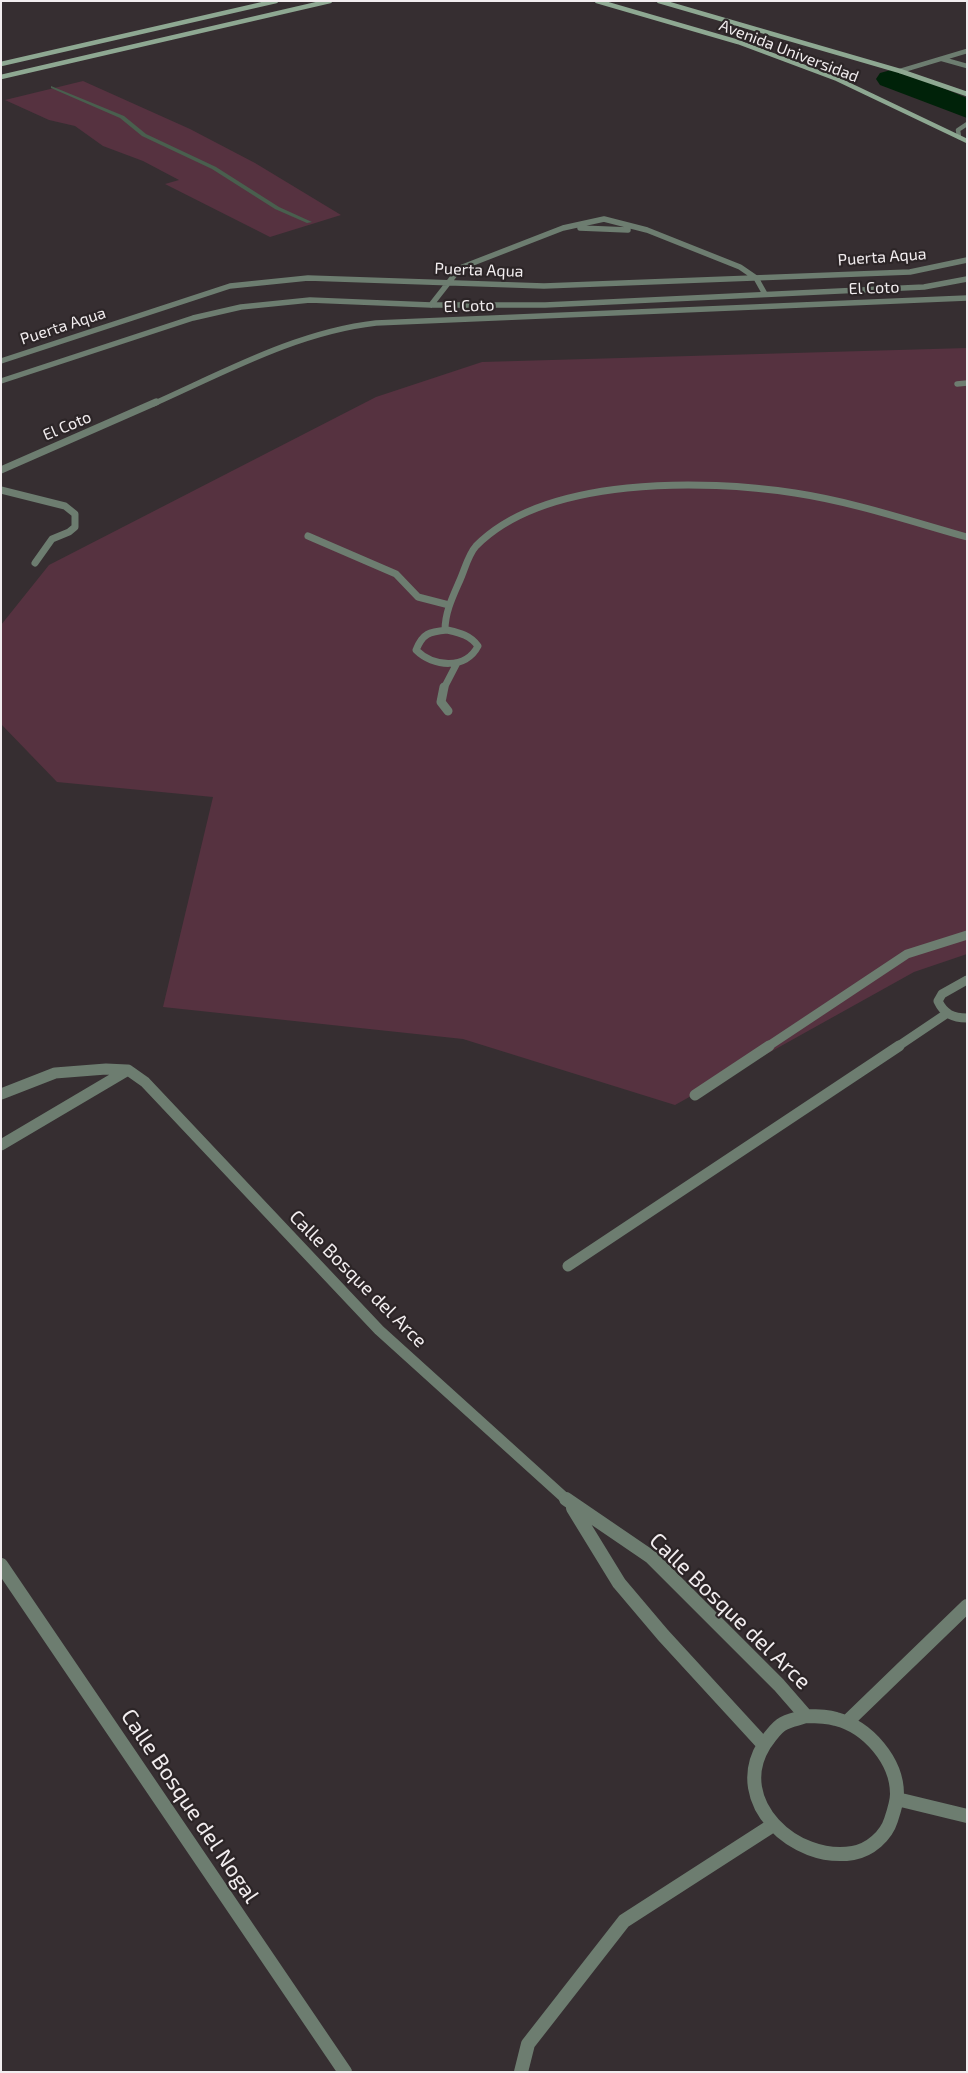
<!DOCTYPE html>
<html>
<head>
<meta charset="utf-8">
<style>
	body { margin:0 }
	#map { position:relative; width:968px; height:2073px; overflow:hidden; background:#362e31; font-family:"Exo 2",sans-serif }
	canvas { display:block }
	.frame { position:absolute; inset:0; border:2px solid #f2edef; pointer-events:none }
</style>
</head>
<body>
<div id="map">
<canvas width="968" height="2073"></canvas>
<div class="frame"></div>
</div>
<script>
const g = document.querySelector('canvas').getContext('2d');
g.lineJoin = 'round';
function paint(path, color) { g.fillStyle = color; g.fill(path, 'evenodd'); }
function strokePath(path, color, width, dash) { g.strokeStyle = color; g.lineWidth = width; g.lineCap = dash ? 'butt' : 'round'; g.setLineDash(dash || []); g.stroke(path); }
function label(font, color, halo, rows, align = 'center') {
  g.font = font + ' "Exo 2",sans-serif'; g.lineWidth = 4.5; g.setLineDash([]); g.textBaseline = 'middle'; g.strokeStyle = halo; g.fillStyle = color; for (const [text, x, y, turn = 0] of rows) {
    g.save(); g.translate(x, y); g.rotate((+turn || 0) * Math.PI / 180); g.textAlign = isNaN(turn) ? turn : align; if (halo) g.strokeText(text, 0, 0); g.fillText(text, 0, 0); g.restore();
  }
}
paint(new Path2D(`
	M83,81L190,129L255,163L341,215L270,237L165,184L179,180L143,161L103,146L75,126L49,120L5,100Z
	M967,348V954L914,972L675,1105L463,1039L163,1007L213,797L57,782L1,724V625L49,565L376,397L482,362Z`), '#563240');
paint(new Path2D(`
	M51,86L124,116L146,134L216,167L279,207L312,222L307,223L275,209L212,169L142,136L120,118L51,88Z`), '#495f4e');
paint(new Path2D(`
	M891,70L926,81L967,98V118L880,85L876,79L880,73Z`), '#002209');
strokePath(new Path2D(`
	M942,59L967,66
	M900,71L967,51`), '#6d7d70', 4.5);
strokePath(new Path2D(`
	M957,384L967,383`), '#6d7d70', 5.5);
strokePath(new Path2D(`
	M1,490L65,506L75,514V527L69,532L52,539L35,563
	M308,536L396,574L418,597L449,605`), '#6d7d70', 7);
strokePath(new Path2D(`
	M580,228L628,230
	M431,305L460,268L563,228L604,219L647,230L740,267L756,278L765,294
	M1,361L230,286L308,278L544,286L910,272L967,260
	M1,381L193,318L241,307L310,300L431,305H545L924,287L967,279
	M153,404C225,372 297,332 376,323L967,298`), '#6d7d70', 5.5);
strokePath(new Path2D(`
	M1,470L156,402
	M445,630C445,612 453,596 460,580C465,569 468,555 476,546C545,476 704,479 795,493C854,502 910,521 967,537
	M447,630C460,633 470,635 478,646C466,670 433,667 416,650C423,633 429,632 447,630Z
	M444,688L457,663`), '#6d7d70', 7);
strokePath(new Path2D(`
	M444,687L441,702L448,711
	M967,980L942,994L938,1001C944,1014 953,1018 967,1018
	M767,1047L907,954L967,935
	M897,1047L946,1014`), '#6d7d70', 9);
strokePath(new Path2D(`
	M128,1070L145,1082L379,1330L567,1500
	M1,1094L55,1073L106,1069L127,1070
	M695,1095L769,1046
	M1,1145L128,1070
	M568,1266L899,1046`), '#6d7d70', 11);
strokePath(new Path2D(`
	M566,1499L651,1557L779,1685L806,1716
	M573,1508L619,1583L663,1635L763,1744
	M1,1565L345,2072
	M806,1716C816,1716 826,1716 836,1719C868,1727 897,1761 897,1794C897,1802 894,1811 891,1820C886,1836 870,1850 853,1853C795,1863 729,1802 764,1745C769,1738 774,1730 781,1725C788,1720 798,1719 806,1716Z
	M847,1722L967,1606
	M897,1799L967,1816
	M521,2072L528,2044L624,1921L773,1825`), '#6d7d70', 14);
strokePath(new Path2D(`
	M959,137L958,130L967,124`), '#6d7d70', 4.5);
strokePath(new Path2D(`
	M597,1L738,42L837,79L967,141
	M659,1L900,71L967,94
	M1,64L276,1
	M1,77L330,1`), '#8ea892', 4.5);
label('16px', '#f2edef', '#2c2527', [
	["Avenida Universidad",789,51,21],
	["Puerta Aqua",882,257,-4],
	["Puerta Aqua",479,270,2],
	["El Coto",874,288,-2],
	["El Coto",469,306,-2],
	["Puerta Aqua",63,326,-18],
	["El Coto",67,426,-23]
]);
label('19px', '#f2edef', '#2c2527', [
	["Calle Bosque del Arce",358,1279,45]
]);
label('22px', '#f2edef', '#2c2527', [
	["Calle Bosque del Arce",730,1611,44],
	["Calle Bosque del Nogal",190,1806,56]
]);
</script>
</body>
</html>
